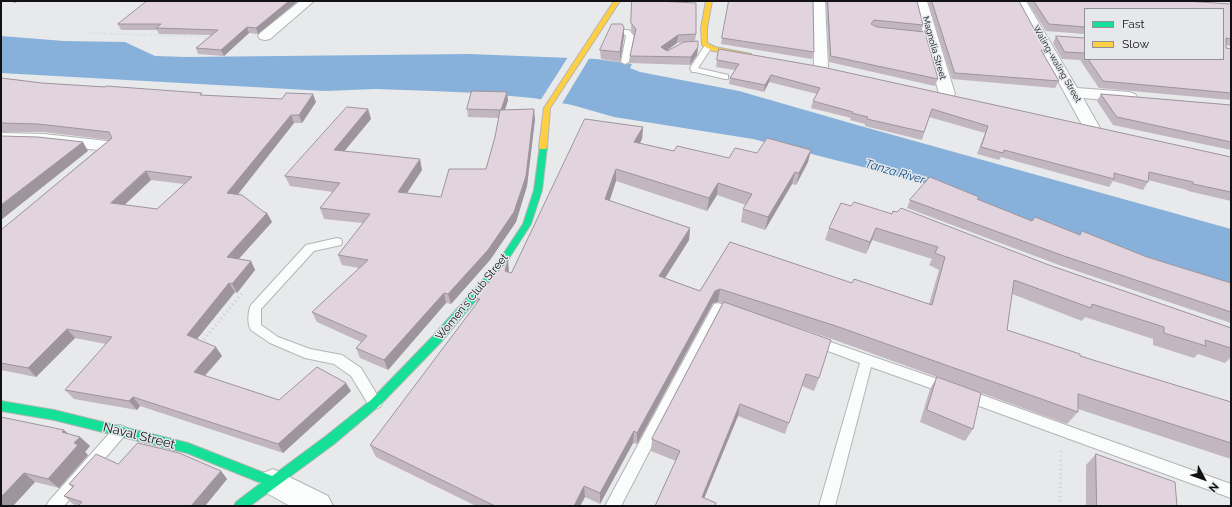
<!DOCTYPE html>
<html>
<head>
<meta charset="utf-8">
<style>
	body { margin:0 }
	#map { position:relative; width:1232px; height:507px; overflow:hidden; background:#e7e9eb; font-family:Raleway,sans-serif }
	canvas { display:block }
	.frame { position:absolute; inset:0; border:2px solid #121214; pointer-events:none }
	.legend { position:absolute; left:1084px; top:8px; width:140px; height:52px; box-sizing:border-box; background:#e6e8ec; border:1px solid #919296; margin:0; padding:5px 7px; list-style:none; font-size:12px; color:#121214 }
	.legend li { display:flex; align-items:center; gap:8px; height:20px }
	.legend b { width:20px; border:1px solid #919296 }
	.north { position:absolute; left:1184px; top:459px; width:40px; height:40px; -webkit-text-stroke:3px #e6e8ec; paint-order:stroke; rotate:131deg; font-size:11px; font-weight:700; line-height:16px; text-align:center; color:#121214 }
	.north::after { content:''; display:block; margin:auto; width:14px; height:18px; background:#121214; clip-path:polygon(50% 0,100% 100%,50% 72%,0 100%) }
</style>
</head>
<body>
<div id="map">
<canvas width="1232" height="507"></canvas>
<div class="frame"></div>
<ul class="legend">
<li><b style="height:5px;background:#16e098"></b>Fast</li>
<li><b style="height:5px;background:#ffcf43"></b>Slow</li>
</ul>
<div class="north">N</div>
</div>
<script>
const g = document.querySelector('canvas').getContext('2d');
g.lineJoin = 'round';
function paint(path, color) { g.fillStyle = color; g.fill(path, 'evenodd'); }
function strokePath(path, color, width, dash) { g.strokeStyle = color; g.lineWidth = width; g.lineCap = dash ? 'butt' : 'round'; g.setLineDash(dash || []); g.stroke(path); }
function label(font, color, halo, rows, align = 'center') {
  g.font = font + ' Raleway,sans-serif'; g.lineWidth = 3; g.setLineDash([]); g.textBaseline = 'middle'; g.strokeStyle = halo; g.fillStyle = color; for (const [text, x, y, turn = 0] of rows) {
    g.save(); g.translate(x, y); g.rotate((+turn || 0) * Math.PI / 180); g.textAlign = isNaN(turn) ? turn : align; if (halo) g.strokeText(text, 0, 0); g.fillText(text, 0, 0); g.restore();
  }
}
paint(new Path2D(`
	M1,36L64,41L125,42L155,56L186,57L469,54L596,59L632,64L630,68L640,72L739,91L857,125L1231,229V293L921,182L753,139L614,117L572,105L533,98L477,93L433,91L375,89L325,91L1,73Z`), '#87b1db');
paint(new Path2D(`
	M568,57H590L561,105L540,101Z`), '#e7e9eb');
const lane = new Path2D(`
	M623,30H629L634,36L629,62L625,64L621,62L626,36L622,32Z
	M705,45H708L712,47L698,68L728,75V79H725L695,72H692L690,68Z
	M337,238L341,239L342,242L341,245L314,251L261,309V325L278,337L310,349L342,355L361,368L382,403L380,407L375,409L370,407L351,376L334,364L305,358L270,343L251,330C247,324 248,311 251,305L306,245Z
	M718,303L738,310L740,313L738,316L734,318L721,313L621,506H605L714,304Z
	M816,337L952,384L954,388L952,392L947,394L871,367L835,506H819L860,363L812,345L810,342L812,339Z
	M965,389L1231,484V498L960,399L958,395L960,391Z
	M120,425L125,427L127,431L125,435L64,506H46L49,501L115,427Z`);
const street = new Path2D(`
	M300,1H314L270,39L265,40L260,39L258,36L260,33Z
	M813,1H825L828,67L826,70L821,71L816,70L814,67Z
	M915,1H927L955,94L953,97L947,99L941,97L939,94Z
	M1014,1H1026L1077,88L1129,92L1135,94L1137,97L1135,100L1129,102L1083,98L1100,128L1098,132L1092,133L1086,132Z
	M1,133L44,134L107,141L113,142L116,146L113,150L107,151L44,144L1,143Z
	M273,469L328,496L333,506H290L263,491L259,482L263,473Z`);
const fast = new Path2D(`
	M540,145H546L547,147L542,190L531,224L502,269L441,342L379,406L334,444L250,506H234L236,502L261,483L187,453L54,420L1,411V401L54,410L188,443L272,476L326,436L371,400L433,336L496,265L523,224L534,190Z`);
const slow = new Path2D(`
	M614,1H620L550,108L547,147L546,149H540L539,147L544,108Z
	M706,1H712L707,28V43L715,47L751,54V56L713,51L702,45L701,28Z`);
strokePath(lane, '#b4b5b6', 2);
strokePath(street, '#b4b5b6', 2);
strokePath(fast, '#b4b5b6', 2);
strokePath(slow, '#b4b5b6', 2);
strokePath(new Path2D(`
	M89,33L205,37L210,39`), '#cecfcf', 2, [0.5, 2]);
strokePath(new Path2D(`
	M201,343L244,291
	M1060,506L1061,448`), '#cecfcf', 3, [1, 3.5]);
paint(lane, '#fbfcfc');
paint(street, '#fbfcfc');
paint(fast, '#16e098');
paint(slow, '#ffcf43');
paint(new Path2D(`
	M298,1L258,34L249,33L224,56L198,54L196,48L211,35L159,34L157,30H121L118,24Z
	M632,1L696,34L695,41L698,47L697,55L690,65L629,63L630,56L634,35L631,30ZM684,42L667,51L666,50L677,43Z
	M826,1H917L923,25L921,32L938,79L935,86L829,62Z
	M927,1H1019L1046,51L1044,56L1059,81L1055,88L952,79Z
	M1027,1H1184L1231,4V46L1226,45V48L1231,49V100L1099,88L1080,60L1062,59L1053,43L1056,36L1085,38V59H1223L1085,9V34L1046,31Z
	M624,27V36L620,62L601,59L600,50Z
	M722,38L814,52L812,59L721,44Z
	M717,60L1231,157V201L1188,191L1187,190L1148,180V182L1143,190L1113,181L1109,187L1001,157L999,160L977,154L985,133L929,117L922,140L865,126V124L850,120L851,118L811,108L813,101L817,94L769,82L764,92L729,84L730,78L735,70L716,67Z
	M1,78L42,83L203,95L316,102L302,123H294L237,194L264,212L267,213L272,222L239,259L251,261L255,270L237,293L235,292L197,339L222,356L205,376L279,400L351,391L283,453L140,406L137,410L74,399L65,390L106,344L75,338L36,377L1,370V230L109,140L44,132H1ZM151,180L184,184L157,209L124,205Z
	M1101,94L1231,105V150L1113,125L1097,101Z
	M508,100L505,110L535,119L527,186L516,222L490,260L451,304L446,303L388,370L360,358L356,348L361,342L317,322L312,312L359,268L342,265L338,255L363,223L324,219L320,208L333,192L290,186L285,176L368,109L371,119L344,151L422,170L407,193L441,197L486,169L495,137L499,118L468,117L467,109Z
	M643,127L642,139L640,143L674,151L729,158L757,153L811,150L808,162L796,185L792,184L765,230L741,222L743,209L746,205L717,195L707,211L616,181L609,201L690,228L689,240L665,278L700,291L730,242L852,283L929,304L939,270L929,265L932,259L872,240L866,254L825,240L829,228L851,206L1049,265L1231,328V357L1225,363L1198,354L1194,358L1153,345V339L1085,317L1082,321L1012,294L1007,330L1080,356L1231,402V459L1078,409V412L1067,424L832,339L784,323L819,378L814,391L802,386L785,434L738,416L704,498L716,503L715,506H655L676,461L651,451L652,439L723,303L718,302L713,303L637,444L633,443L600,504L585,497L580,506H476L376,457L370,445L477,304L475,298L511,273Z
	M979,197L977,199L1032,221L1079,235L1082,231L1147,257L1231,283V323L1059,265L907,208L910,200Z
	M937,377L973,429L965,441L920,422L930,389Z
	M1,417L80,437L90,446L85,452L88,455L59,488L35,482L13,506Z
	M1096,454L1177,506H1086V465Z
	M118,464L221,471L227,479L205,506H78L73,504L64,496L72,487L69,484Z`), '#c2b6c0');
paint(new Path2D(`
	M12,1H20L14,3Z
	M289,1H298L258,34L256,28Z
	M247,27L249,33L224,56L221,50Z
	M624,27V36L620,62V52Z
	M678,35L677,43L661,55V47Z
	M698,47L697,55L690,65L691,57Z
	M771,75L769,82L764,92L765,85Z
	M507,92L508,100L502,119L501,110Z
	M313,94L316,102L302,123L299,115Z
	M368,109L371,119L337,160L334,150Z
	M534,109L535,119L527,186L516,222L490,260L451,304L448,294Z
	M291,115L294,123L232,202L227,193Z
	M643,127L642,139L634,154V142Z
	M83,142L88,151L1,220V205Z
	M811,150L808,162L796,185L799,173Z
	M420,159L422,170L401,202L398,192Z
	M616,169V181L606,212L605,199Z
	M146,171L151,180L117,212L111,203Z
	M795,172L792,184L765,230L768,217Z
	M718,183L717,195L707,211L709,198Z
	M267,213L272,222L232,266L227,257Z
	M690,228L689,240L658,289L659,276Z
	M876,228L872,240L866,254L870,242Z
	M508,260L509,272L505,271Z
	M251,261L255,270L237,293L232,284Z
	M229,283L235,292L193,344L187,335Z
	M720,289L718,302L713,303L637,444V433L715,291Z
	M444,293L446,303L388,370L384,360Z
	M67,329L75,338L36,377L28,368Z
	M216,347L222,356L200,381L194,372Z
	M346,383L351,391L283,453L278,444Z
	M133,397L140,406L137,410L129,401Z
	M740,404L738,416L701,506L702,497Z
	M64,430L74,439L62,432Z
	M634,431L633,443L600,504V493Z
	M80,437L90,446L85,452L88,455L59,488L48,479L74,443Z
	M221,471L227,479L205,506H191Z
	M24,473L35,482L13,506H1V497Z
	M584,486L585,497L580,506H574Z`), '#9e949c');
const building = new Path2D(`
	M147,1H289L256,28L247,27L221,50L196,48L218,30L156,28L161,24H118Z
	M632,1H656L696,3V34L678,35L661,47L667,51L684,42L698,41V47L691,57L630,56L636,29L631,23Z
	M729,1H813L814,52L722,38Z
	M828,1H917L923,25L874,20L871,24L877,27L925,32L938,79L831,56Z
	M932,1H1019L1046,51L1041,50L1059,81L955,73Z
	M1034,1H1184L1231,4V39L1226,38V48L1231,49V93L1103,81L1088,59H1223V9H1085V27L1049,24Z
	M612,24H622L624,27L620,52L600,50Z
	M1056,36L1085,38V55L1084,53L1065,52Z
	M719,49L822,67L1231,157V192L1193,184V182L1149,172L1148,182L1114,173V179L1004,150L1003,153L981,147L988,126L932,109L924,132L867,119L868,117L852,113L853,112L813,101L820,88L771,75L765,85L730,78L739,64L717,60Z
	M1,78L42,83L105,87L106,86L202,93L200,95L282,99L286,93L313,94L299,115H291L227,193L242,195L264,212L267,213L227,257L251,261L232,284L229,283L187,335L216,347L194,372L279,400L317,367L346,383L278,444L133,397L129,401L65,390L112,337L67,329L28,368L1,363V230L112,138L109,132L38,124L1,123ZM146,171L192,177L157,209L111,203Z
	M472,91L507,92L501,110H500L467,109Z
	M1101,94L1231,105V142L1117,117Z
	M347,107L368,109L334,150L420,159L398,192L441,197L449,169H486L495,137L500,110L534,109L526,176L514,212L488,250L448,294L444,293L384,360L356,348L367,336L312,312L368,260L338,255L370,214L320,208L340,183L285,176Z
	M585,119L643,127L634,142L674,151L677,146L729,158L735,148L757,153L767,138L811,150L799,173L795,172L768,217L743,209L752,194L718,183L709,198L616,169L605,199L690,228L659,276L700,291L730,242L852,283L854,279L932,305L945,257L935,253L938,247L876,228L870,242L829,228L841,203L851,206L854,202L892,214L893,211L897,212L901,208L1049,265L1231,328V348L1205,340L1206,346L1164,333V327L1092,304L1091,308L1014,280L1007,330L1080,354V356L1231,402V443L1078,394V412L836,326L720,289L715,291L637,433L634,431L600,493L584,486L574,506H495L370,445L480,299L475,298L508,260L505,271L511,273Z
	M1,136L38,137L83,142L1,205Z
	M930,177L979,197L977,199L1032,221L1035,217L1080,235L1082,231L1147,257L1231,283V312L1064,256L910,200Z
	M724,302L831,340L819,378L806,374L789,423L740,404L702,497L716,503L715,506H655L680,451L652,439Z
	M937,377L981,393L973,429L927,410Z
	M1,417L64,430L62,432L80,437L74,443L78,445L48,479L24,473L1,497Z
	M138,443L179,453L221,471L191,506H78L82,502L64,496L74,486L69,484L96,454L118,464Z
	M1096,454L1175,482L1177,506H1097Z`);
paint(building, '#e1d4df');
strokePath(building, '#9e949c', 1);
label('9px', '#121214', '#e6e8ec', [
	["Magnolia Street",934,48,74],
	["Waling-waling Street",1057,64,60]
]);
label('11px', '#121214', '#e6e8ec', [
	["Women's Club Street",472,297,-51]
]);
label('italic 12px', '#074c83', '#e6e8ec', [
	["Tanza River",895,172,16]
]);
label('13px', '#121214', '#e6e8ec', [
	["Naval Street",139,436,14]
]);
</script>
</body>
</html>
